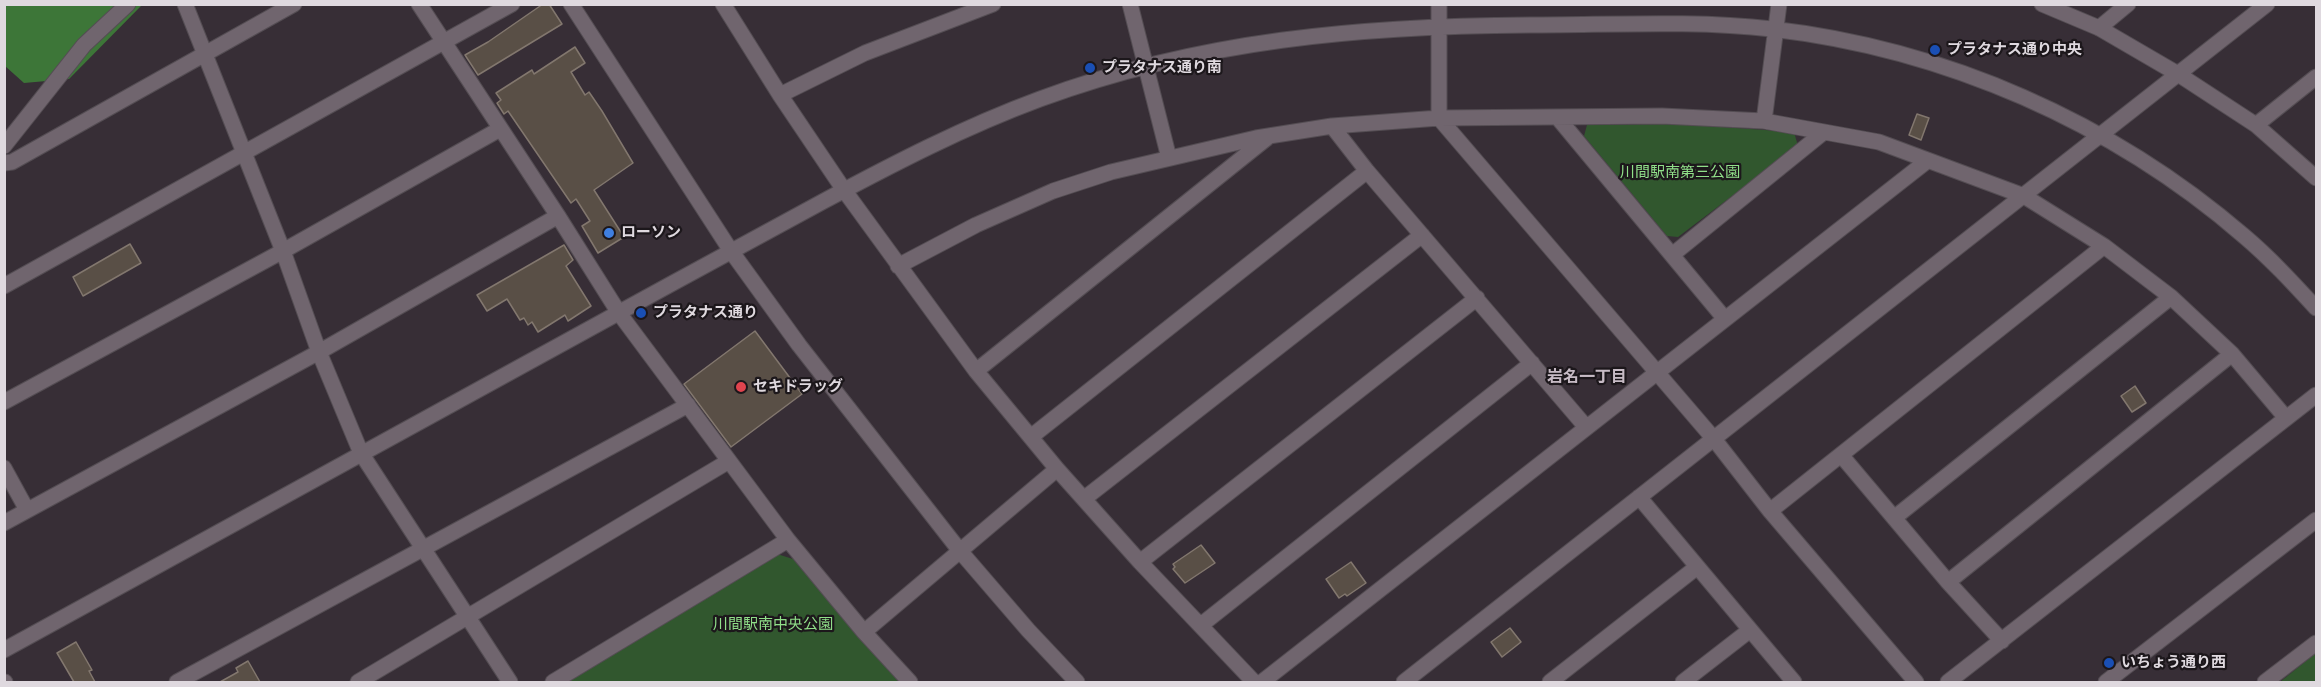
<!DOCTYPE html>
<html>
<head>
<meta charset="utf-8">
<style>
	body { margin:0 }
	#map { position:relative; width:2321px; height:687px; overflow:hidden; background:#372e36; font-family:"DM Sans",sans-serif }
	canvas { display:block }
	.frame { position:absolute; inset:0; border:6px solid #dfd9df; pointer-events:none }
</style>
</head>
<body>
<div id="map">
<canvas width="2321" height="687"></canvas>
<div class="frame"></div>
</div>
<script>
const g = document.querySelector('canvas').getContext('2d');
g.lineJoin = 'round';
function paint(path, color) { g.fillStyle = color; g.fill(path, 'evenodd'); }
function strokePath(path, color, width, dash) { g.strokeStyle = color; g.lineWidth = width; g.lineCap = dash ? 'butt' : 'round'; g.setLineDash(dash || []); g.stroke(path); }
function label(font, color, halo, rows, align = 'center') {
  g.font = font + ' "DM Sans","Noto Sans JP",sans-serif'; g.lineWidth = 4.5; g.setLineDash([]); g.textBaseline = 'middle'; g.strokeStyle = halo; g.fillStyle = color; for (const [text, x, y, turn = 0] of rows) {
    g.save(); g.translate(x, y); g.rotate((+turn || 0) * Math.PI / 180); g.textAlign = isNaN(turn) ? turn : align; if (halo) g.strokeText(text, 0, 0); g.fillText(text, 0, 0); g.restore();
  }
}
paint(new Path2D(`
	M1678,124L1794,132L1798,146L1678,237L1667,236L1584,136L1587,125Z
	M777,554L793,559L899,682H567Z
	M2316,653V682H2280Z`), '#31572e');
paint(new Path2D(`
	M4,5H142L69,79L24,83L5,66Z`), '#3d7638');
const building = new Path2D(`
	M543,4H549L562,24L478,75L465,55L488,42Z
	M575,47L585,63L571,72L585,95L589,92L602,111L633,163L594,190L624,237L598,253L582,226L590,221L576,199L571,203L508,111L504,114L497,103L501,100L496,93L532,70L534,74Z
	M1917,114L1929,118L1921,140L1909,135Z
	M130,244L141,263L83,296L73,277Z
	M564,245L573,260L566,266L591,306L568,321L565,315L538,332L532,322L528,325L524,318L520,320L507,299L487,311L477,295Z
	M755,331L802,394L731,447L684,384Z
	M2135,386L2146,403L2132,412L2121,396Z
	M1201,545L1215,563L1185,583L1173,569L1175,567L1173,564Z
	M1351,562L1366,583L1347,596L1345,594L1339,598L1326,579Z
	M1510,628L1521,642L1502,657L1491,642Z
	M76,642L92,670L89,671L95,682H74L57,653Z
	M248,661L260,682H220L238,672L236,668Z`);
paint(building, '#594f46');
strokePath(building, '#82776e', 1.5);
const minor = new Path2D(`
	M185,4L283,251L319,352L361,453L510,682
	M419,4L558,216L619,313L788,540L864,632L910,682
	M571,4L731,251L799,345L960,551L1028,630L1077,682
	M723,4L780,95L844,190L976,371L1057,469L1140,562L1254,682
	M1130,4L1169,158
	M1439,4V118L1714,439L1770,511L1916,682
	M2042,4L2099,28L2178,74L2256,125L2316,178
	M2099,28L2128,4
	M780,95L865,53L993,4
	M1558,118L1725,319
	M1764,121L1779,4
	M2256,125L2316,77
	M1332,126L1367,171L1586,427
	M4,146L84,45L128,4
	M4,163L12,162L294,4
	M1672,255L1824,132
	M898,266L976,225L1053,191L1111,172L1256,138L1332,126L1439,118L1662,116L1764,121L1879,142L2024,196L2104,246L2171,297L2232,354L2286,418
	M4,286L512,4
	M976,371L1267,138
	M4,402L283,251L500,129
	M1032,436L1367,171
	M1841,455L1948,582L2002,641
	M4,468L27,510
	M1639,497L1794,682
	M1085,498L1422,235
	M1770,511L2104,246
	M1894,518L2171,297
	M4,523L319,352L558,216
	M1140,562L1477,298
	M1948,582L2232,354
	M1201,625L1532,363
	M864,632L1057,469
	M4,650C209,537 415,425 620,312C687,275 754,239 822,202C893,164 964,127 1040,99C1200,40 1361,26 1530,25C1610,25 1692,20 1772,29C1945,49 2112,122 2244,236C2270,258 2293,283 2316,308
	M4,682H5
	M177,682L688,405
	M358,682L729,461
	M553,682L788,540
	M1262,682L1927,161
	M1404,682L2267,4
	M1550,682L1697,567
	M1683,682L1750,630
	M1948,682L2316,395
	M2106,682L2316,520
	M2265,682L2316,643`);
strokePath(minor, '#544d53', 17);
strokePath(minor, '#70656e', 15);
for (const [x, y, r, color] of [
	[1935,50,6,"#1a4fb4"],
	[1090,68,6,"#1a4fb4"],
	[609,233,6,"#3f7fe0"],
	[641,313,6,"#1a4fb4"],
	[741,387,6,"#e0444e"],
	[2109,663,6,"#1a4fb4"]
]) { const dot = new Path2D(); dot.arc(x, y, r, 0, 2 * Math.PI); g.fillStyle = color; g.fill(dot); strokePath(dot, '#1c171b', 2); }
label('bold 15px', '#dfd9df', '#1c171b', [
	["プラタナス通り中央",1947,50],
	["プラタナス通り南",1102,68],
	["ローソン",621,233],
	["プラタナス通り",653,313],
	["セキドラッグ",753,387],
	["いちょう通り西",2121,663]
], 'left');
label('15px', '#90df89', '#1c171b', [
	["川間駅南第三公園",1680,173],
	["川間駅南中央公園",773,625]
]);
label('bold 16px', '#c7bbc5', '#1c171b', [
	["岩名一丁目",1587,378]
]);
</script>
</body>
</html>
